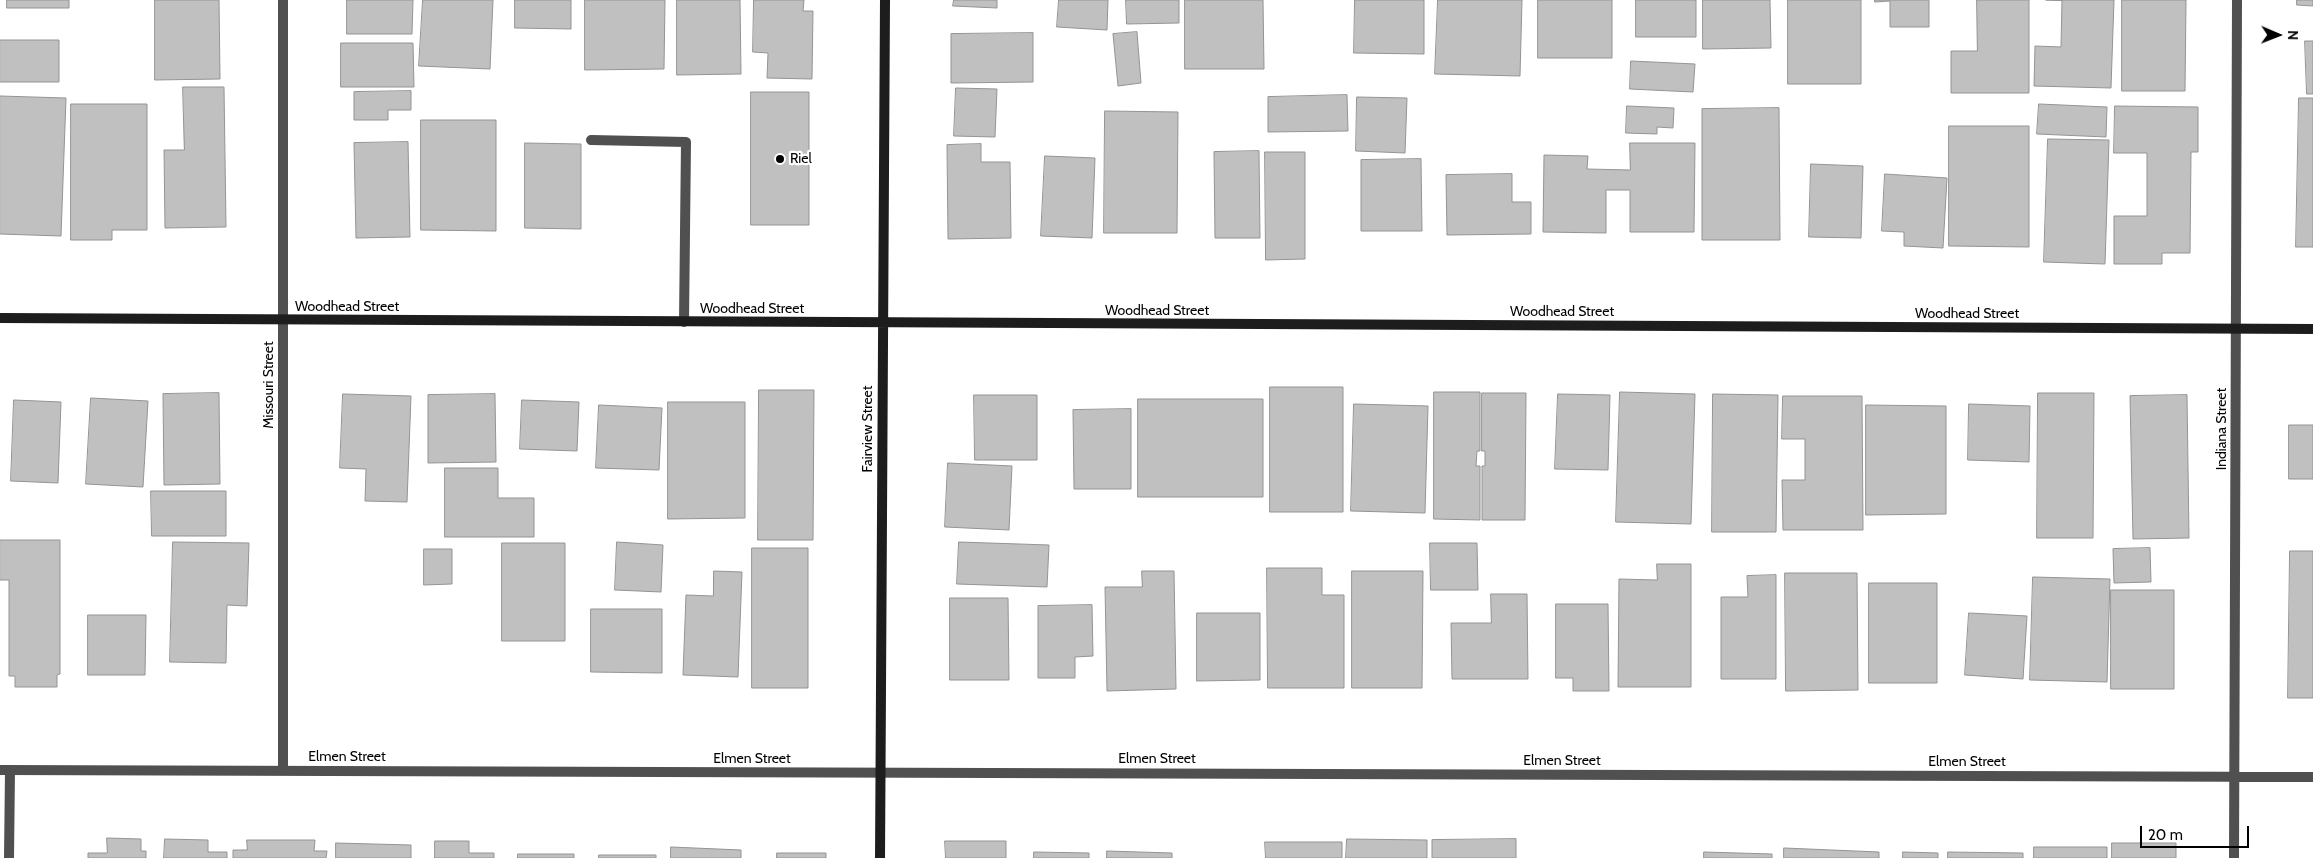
<!DOCTYPE html>
<html>
<head>
<meta charset="utf-8">
<style>
	body { margin:0 }
	#map { position:relative; width:2313px; height:858px; overflow:hidden; background:#fff; font-family:Cabin,sans-serif }
	canvas { display:block }
	.north { position:absolute; left:2253px; top:10px; width:50px; height:50px; -webkit-text-stroke:4px #fff; paint-order:stroke; rotate:91deg; font-size:14px; font-weight:700; line-height:20px; text-align:center; color:#000 }
	.north::after { content:''; display:block; margin:auto; width:18px; height:22px; background:#000; clip-path:polygon(50% 0,100% 100%,50% 72%,0 100%) }
	.scale { position:absolute; left:2140px; top:826px; width:109px; height:22px; box-sizing:border-box; border:2px solid #000; border-top:0; padding-left:6px; font-size:15px; line-height:18px; white-space:nowrap; color:#000; -webkit-text-stroke:4px #fff; paint-order:stroke }
</style>
</head>
<body>
<div id="map">
<canvas width="2313" height="858"></canvas>
<div class="north">N</div>
<div class="scale">20 m</div>
</div>
<script>
const g = document.querySelector('canvas').getContext('2d');
g.lineJoin = 'round';
function paint(path, color) { g.fillStyle = color; g.fill(path, 'evenodd'); }
function strokePath(path, color, width, dash) { g.strokeStyle = color; g.lineWidth = width; g.lineCap = dash ? 'butt' : 'round'; g.setLineDash(dash || []); g.stroke(path); }
function label(font, color, halo, rows, align = 'center') {
  g.font = font + ' Cabin,sans-serif'; g.lineWidth = 4.5; g.setLineDash([]); g.textBaseline = 'middle'; g.strokeStyle = halo; g.fillStyle = color; for (const [text, x, y, turn = 0] of rows) {
    g.save(); g.translate(x, y); g.rotate((+turn || 0) * Math.PI / 180); g.textAlign = isNaN(turn) ? turn : align; if (halo) g.strokeText(text, 0, 0); g.fillText(text, 0, 0); g.restore();
  }
}
const building = new Path2D(`
	M7,0H69V8H7Z
	M155,0H219L220,79L155,80Z
	M347,0H413L412,34H347Z
	M423,0H493L490,69L419,66Z
	M515,0H571V29L515,28Z
	M585,0H665L664,69L585,70Z
	M677,0H740L741,74L677,75Z
	M754,0H804L803,11H813L812,79L767,78L768,53L753,52Z
	M954,0H997V8L953,6Z
	M1059,0H1108L1107,30L1057,27Z
	M1126,0H1179V23L1127,24Z
	M1185,0H1263L1264,69H1185Z
	M1355,0H1424V54L1354,53Z
	M1438,0H1522L1520,76L1435,74Z
	M1538,0H1612V58H1538Z
	M1636,0H1696V37H1636Z
	M1703,0H1770L1771,48L1703,49Z
	M1788,0H1861V84H1788Z
	M1875,0H1929V27H1890V1L1875,2Z
	M1977,0H2029V93H1951V51H1977Z
	M2046,0H2114L2111,88L2034,86L2035,46L2061,47L2062,1Z
	M2122,0H2186L2185,91H2122Z
	M2297,0H2313V6L2297,5Z
	M1137,32L1141,83L1118,86L1113,34Z
	M1033,33V82L951,83V34Z
	M0,40H59V82H0Z
	M2305,41H2313V94H2307Z
	M341,43H413L414,87H341Z
	M1631,61L1695,64L1693,92L1630,89Z
	M183,87H224L226,227L165,228L164,150H184Z
	M956,88L997,89L995,137L954,136Z
	M411,91V110H388V120H354V92Z
	M751,92H809V225H751Z
	M1347,95L1348,131L1268,132V97Z
	M0,96L66,98L61,236L0,234Z
	M1357,97L1407,98L1405,153L1356,151Z
	M2299,98H2313V247H2296Z
	M71,104H147V230H112V240H71Z
	M2039,104L2107,107L2106,137L2037,134Z
	M1627,106L1674,108L1673,128L1657,127V134L1626,133Z
	M2115,106L2198,107V152H2191L2190,253H2162V264H2114V216H2147V153H2114Z
	M1779,108L1780,240H1702V109Z
	M1105,111L1178,112L1177,233H1104Z
	M421,120H496V231L421,230Z
	M1949,126H2029V247L1949,246Z
	M2048,139L2109,140L2105,264L2044,262Z
	M408,142L410,237L356,238L354,143Z
	M525,143L581,144V229L525,228Z
	M1630,143H1695L1694,232H1630V190H1606V233L1543,232L1544,155L1588,156L1587,169L1630,170Z
	M981,144V162H1010L1011,238L948,239L947,145Z
	M1259,151L1260,238H1215L1214,152Z
	M1265,152H1305V259L1266,260Z
	M1045,156L1095,158L1092,238L1041,236Z
	M1421,159L1422,231H1361V160Z
	M1811,164L1863,166L1861,238L1809,237Z
	M1512,174V202H1531V234L1447,235L1446,175Z
	M1885,174L1947,178L1943,248L1904,246V232L1882,231Z
	M1270,387H1343V512H1270Z
	M759,390H814L813,540H758Z
	M1434,392H1480V451H1477L1476,466H1480V520L1434,519Z
	M1620,392L1695,394L1691,524L1616,522Z
	M219,393L220,484L164,485L163,394Z
	M1482,393H1526L1525,520H1482V466H1485V451H1482Z
	M2038,393H2094L2093,538H2037Z
	M343,394L411,396L407,502L365,501L366,469L340,468Z
	M495,394L496,462L428,463V395Z
	M1558,394L1610,395L1608,470L1555,469Z
	M1713,394L1778,395L1776,532H1712Z
	M974,395H1037V460H975Z
	M2187,395L2189,538L2133,539L2130,396Z
	M1783,396H1862L1863,530H1783L1782,480H1805V439H1782Z
	M91,398L148,401L143,487L86,484Z
	M1138,399H1263V497H1138Z
	M14,400L61,402L58,483L11,481Z
	M522,400L579,402L577,451L520,449Z
	M668,402H745V518L668,519Z
	M1354,404L1428,406L1425,513L1351,511Z
	M1969,404L2030,406L2029,462L1968,460Z
	M599,405L662,408L659,470L596,468Z
	M1866,405L1946,406V514L1866,515Z
	M1131,409V489H1074L1073,410Z
	M2289,425H2313V479H2289Z
	M948,463L1012,466L1009,530L945,527Z
	M445,468H498V498H534V537H445Z
	M151,491H226V536H152Z
	M0,540H60V674L57,675V687H15V676H9V580H0Z
	M173,542L249,543L247,606L227,605L226,663L170,662Z
	M617,542L663,545L661,592L615,590Z
	M959,542L1049,545L1047,587L957,584Z
	M502,543H565V641H502Z
	M1430,543H1477L1478,590H1431Z
	M752,548H808V688H752Z
	M2150,548L2151,582L2114,583L2113,549Z
	M424,549H452V584L424,585Z
	M2290,551H2313V698H2288Z
	M1657,564H1691V687H1618L1619,579L1657,580Z
	M1267,568H1322V595H1344V688H1268Z
	M714,571L742,572L738,677L683,675L686,595L713,596Z
	M1142,571H1174L1176,689L1107,691L1105,587H1142Z
	M1352,571H1423L1422,688H1352Z
	M1785,573H1857L1858,690L1786,691Z
	M1776,575V679H1721V597H1748L1747,576Z
	M2033,577L2110,579L2107,682L2030,680Z
	M1869,583H1937V683H1869Z
	M2111,590H2174V689H2111Z
	M1491,594H1527L1528,679H1452L1451,623H1491Z
	M950,598H1008L1009,680H950Z
	M1556,604H1608L1609,691H1573V678H1556Z
	M1092,605L1093,656L1075,657V678H1038V606Z
	M591,609H662V673L591,672Z
	M1197,613H1260V680L1197,681Z
	M1969,613L2027,616L2023,679L1965,675Z
	M88,615H146L145,675H88Z
	M107,838L141,839V851H146V858H88V853H107Z
	M165,839L208,840V852H227V858H164Z
	M1347,839L1427,840V858H1346Z
	M1516,839V858H1432V840Z
	M247,840H315L314,851H327L326,858H233V850H247Z
	M435,841H469V853H494V858H435Z
	M945,841H1006V858H946Z
	M1265,842H1342V858H1266Z
	M336,843L411,845V858H336Z
	M2112,843H2176V858H2112Z
	M671,847L741,850V858H671Z
	M2034,847H2107V858H2034Z
	M1784,848L1879,852V858H1784Z
	M1107,851L1172,853V858H1107Z
	M1034,852L1089,853V858H1034Z
	M1704,852L1772,854V858H1704Z
	M1903,852L1938,853V858H1903Z
	M1948,852L2023,853V858H1948Z
	M777,853H826V858H777Z
	M518,854H574V858H518Z
	M599,855H656V858H599Z`);
paint(building, '#c0c0c0');
strokePath(building, '#949494', 1);
strokePath(new Path2D(`
	M591,140L686,142L684,322
	M9,858L10,770`), '#505050', 10);
strokePath(new Path2D(`
	M283,0V771
	M0,770L2313,777
	M2234,858L2237,0`), '#505050', 10);
strokePath(new Path2D(`
	M0,318L2313,329
	M880,858L885,0`), '#1d1d1d', 10);
for (const [x, y, r, color] of [
	[780,159,5,"#000"]
]) { const dot = new Path2D(); dot.arc(x, y, r, 0, 2 * Math.PI); g.fillStyle = color; g.fill(dot); strokePath(dot, '#fff', 2); }
label('14px', '#000', '#fff', [
	["Riel",790,159]
], 'left');
label('14px', '#000', '#fff', [
	["Woodhead Street",347,307],
	["Woodhead Street",752,309],
	["Woodhead Street",1157,311],
	["Woodhead Street",1562,312],
	["Woodhead Street",1967,314],
	["Missouri Street",269,385,-90],
	["Fairview Street",868,429,-90],
	["Indiana Street",2222,429,-90],
	["Elmen Street",347,757],
	["Elmen Street",752,759],
	["Elmen Street",1157,759],
	["Elmen Street",1562,761],
	["Elmen Street",1967,762]
]);
</script>
</body>
</html>
